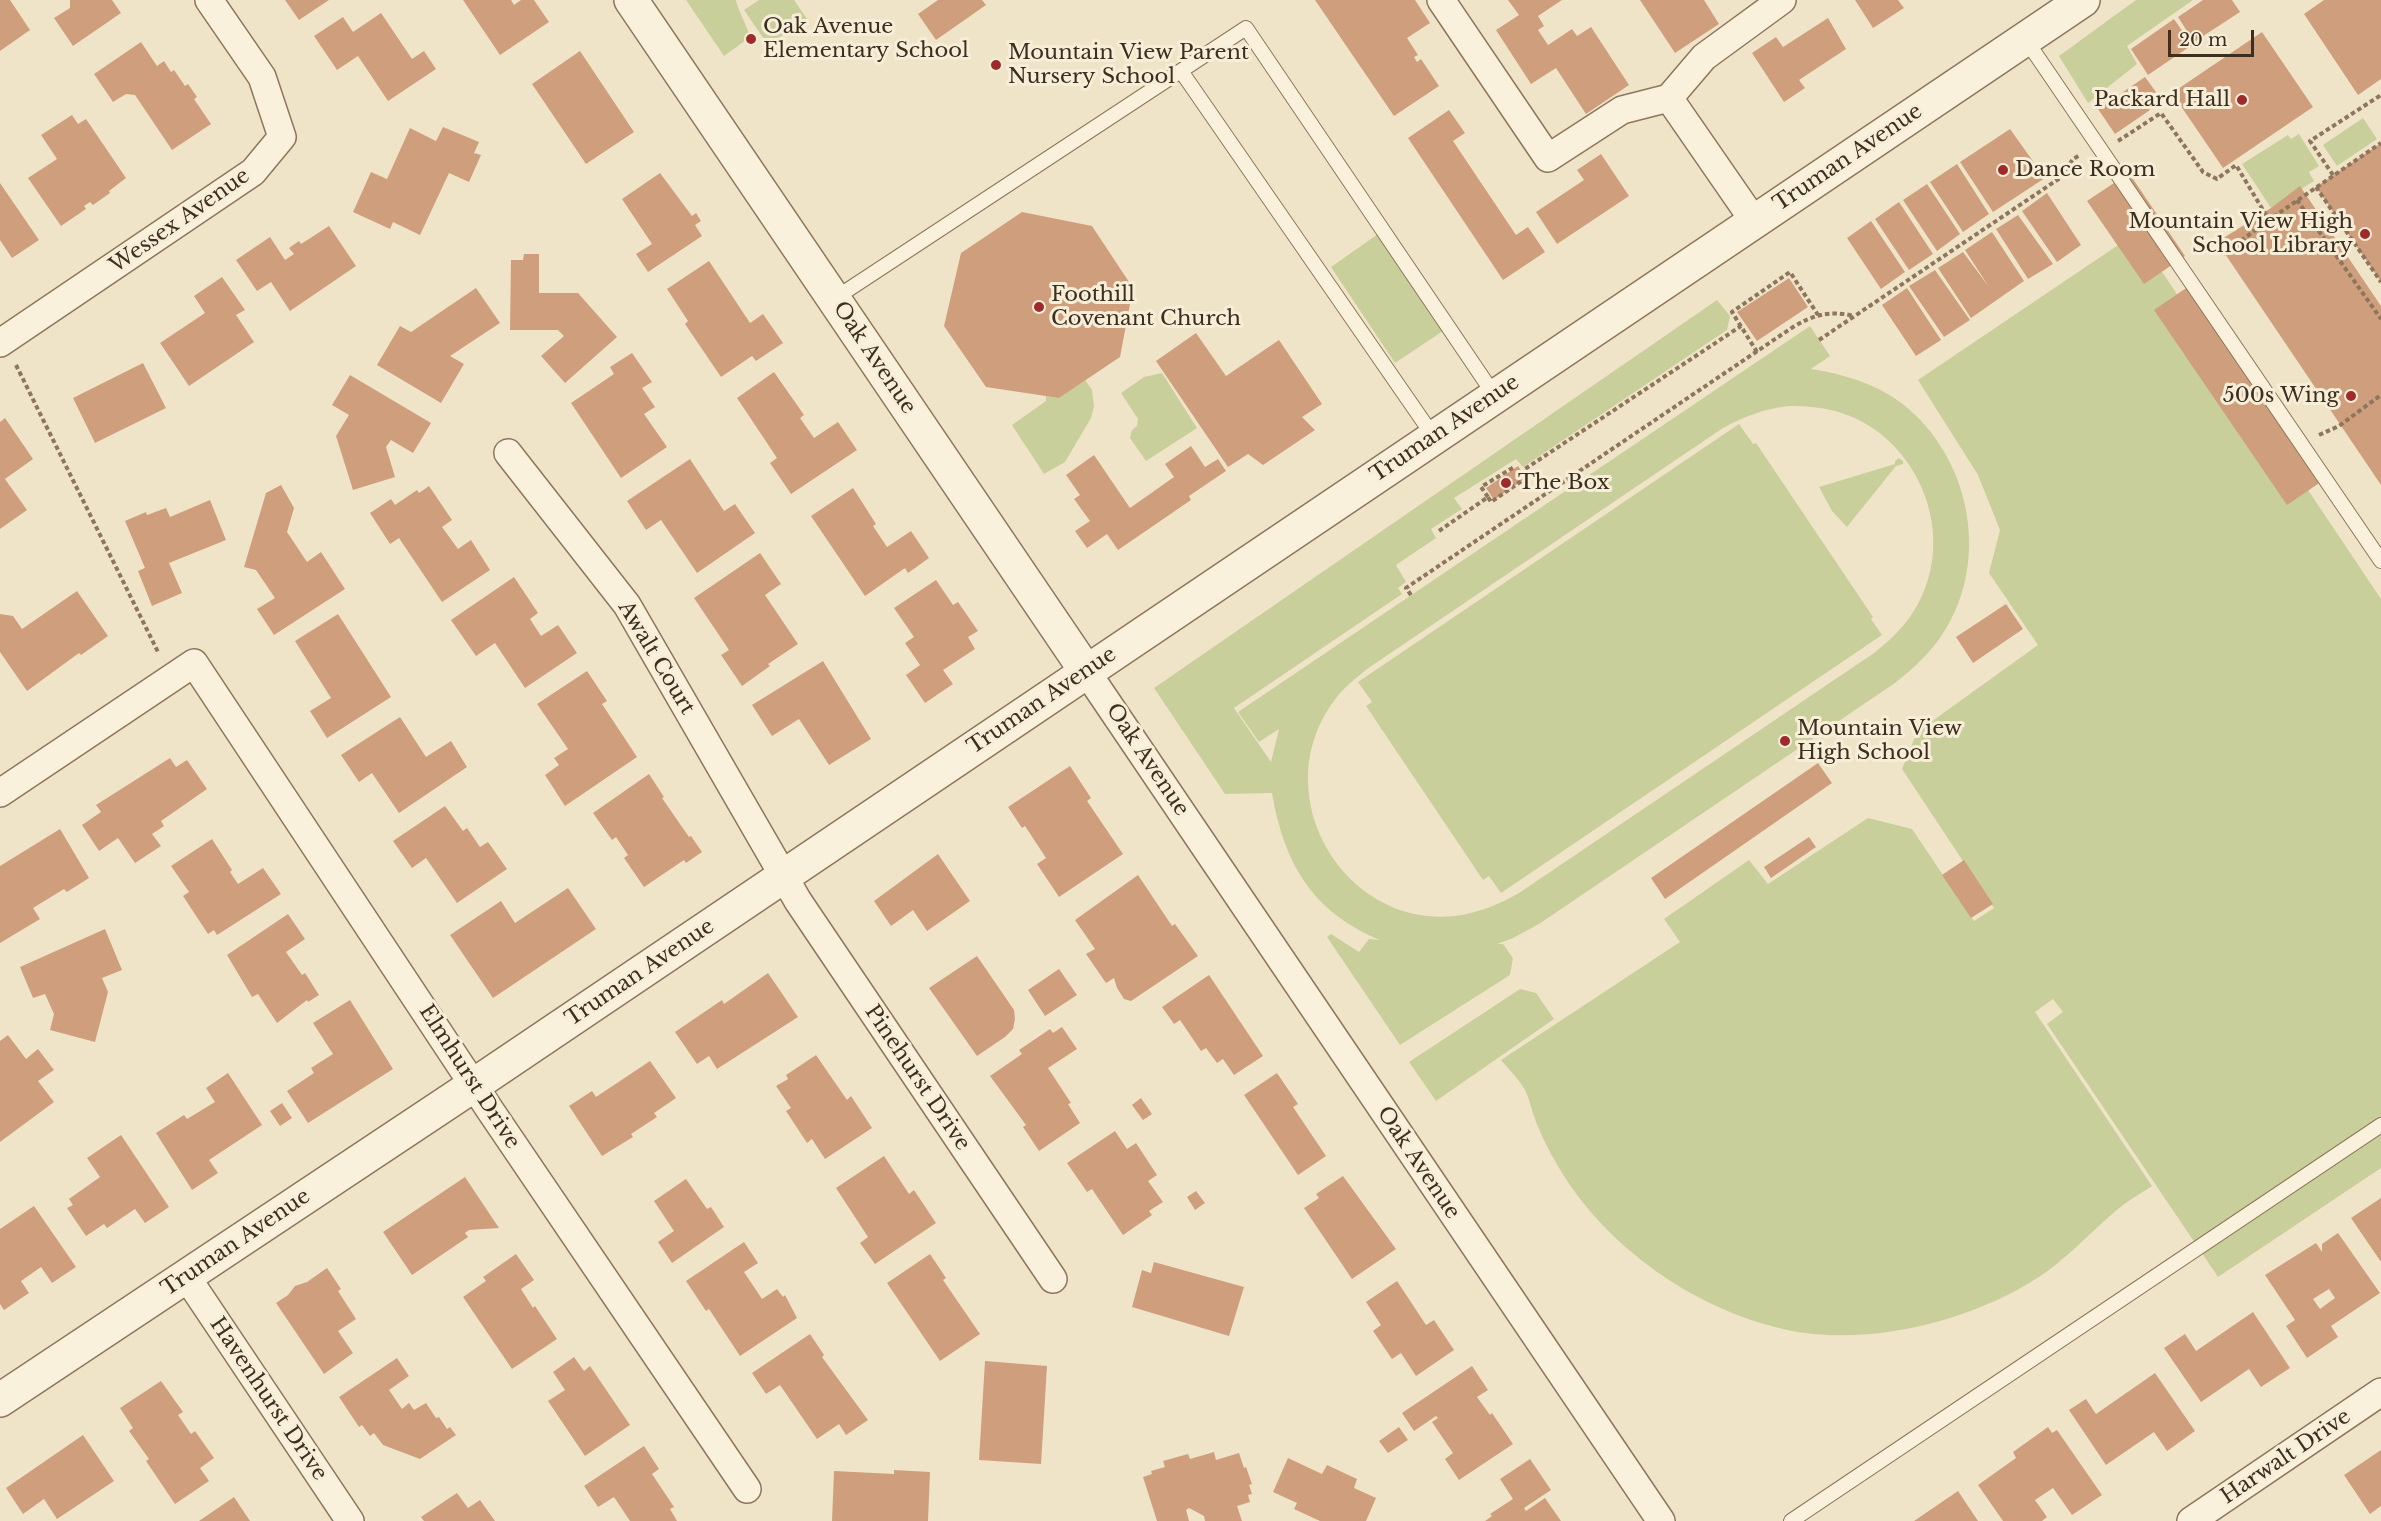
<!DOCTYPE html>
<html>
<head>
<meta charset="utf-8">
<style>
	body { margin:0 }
	#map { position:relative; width:2381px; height:1521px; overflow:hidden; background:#f0e4c8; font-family:"Libre Baskerville",serif }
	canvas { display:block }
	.scale { position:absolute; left:2168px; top:30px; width:86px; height:27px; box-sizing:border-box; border:3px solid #3d2e20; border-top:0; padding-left:8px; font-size:18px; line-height:21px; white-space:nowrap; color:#3d2e20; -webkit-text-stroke:4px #f7eed8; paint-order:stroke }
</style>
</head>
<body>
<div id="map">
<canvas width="2381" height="1521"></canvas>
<div class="scale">20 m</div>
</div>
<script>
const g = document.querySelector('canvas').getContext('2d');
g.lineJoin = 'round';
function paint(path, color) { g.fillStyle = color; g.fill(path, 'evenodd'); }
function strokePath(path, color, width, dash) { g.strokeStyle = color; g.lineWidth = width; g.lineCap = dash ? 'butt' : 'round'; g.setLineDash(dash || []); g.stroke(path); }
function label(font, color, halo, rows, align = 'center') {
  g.font = font + ' "Libre Baskerville",serif'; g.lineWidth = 6; g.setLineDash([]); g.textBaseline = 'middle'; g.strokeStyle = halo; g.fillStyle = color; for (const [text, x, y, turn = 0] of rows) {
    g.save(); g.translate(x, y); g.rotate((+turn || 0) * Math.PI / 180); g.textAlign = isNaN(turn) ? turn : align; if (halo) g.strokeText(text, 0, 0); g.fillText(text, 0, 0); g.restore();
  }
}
paint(new Path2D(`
	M686,0H736C738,12 750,29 749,38L724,56Z
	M759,0H794L807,19L768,45L744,10Z
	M2136,0H2193L2127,46L2137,64L2088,103L2059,56Z
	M2363,118L2377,139L2337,166L2323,145Z
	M2299,134L2319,166L2309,172L2314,181L2271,208L2242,164L2288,135L2291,139Z
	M1385,229L1449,327L1395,363L1331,267Z
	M2136,233L2381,599V1168L2218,1277L2047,1024L2063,1012L2053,999L2035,1012L2152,1186C2138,1195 2123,1204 2111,1215C2087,1236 2066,1259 2039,1277C1968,1323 1859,1350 1775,1327C1701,1308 1632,1263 1584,1204C1565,1180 1547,1150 1536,1122C1532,1112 1530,1101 1526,1092C1520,1080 1509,1070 1501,1060L1680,942L1664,919L1749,860L1768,884L1868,818L1912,829L1974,921L1994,908L1902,769L1917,732L2038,645L1989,573L2000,530L1978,475L1918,380Z
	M1717,300L1730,316L1727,330L1523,467L1516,459L1454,498L1462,509L1431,529L1436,538L1396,565L1406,582L1398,588L1402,594L1234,708L1271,762L1279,729L1259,742L1238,712L1810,326L1830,356L1811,369C1843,374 1874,383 1900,402C1973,457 1993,568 1937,642C1925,658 1910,671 1895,683L1539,924L1513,938L1497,944H1503L1513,958L1510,975L1400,1045L1327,937L1331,934L1359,952L1369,939L1380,940C1312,912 1284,863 1272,793L1225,794L1154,688ZM1789,406C1805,406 1819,407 1835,411C1914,432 1958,528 1919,602C1908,623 1893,638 1874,653L1519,893C1498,905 1478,913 1455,916C1374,925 1307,855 1308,777C1308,750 1318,722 1334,701C1343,688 1355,679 1367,669L1723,428C1745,416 1764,409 1789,406Z
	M1162,373L1197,428L1146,461L1130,438L1132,430L1137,426L1138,419L1121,393L1144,377Z
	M1085,380L1092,390L1094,406L1091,418L1065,462L1044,474L1012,425L1046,401V396L1059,398Z
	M1739,424L1753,444L1756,443L1873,617L1871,619L1882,635L1501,893L1489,876L1483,880L1366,706L1372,702L1358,682Z
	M1899,458L1903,461V464L1896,466L1847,527L1832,511L1819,487L1895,464V461Z
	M1520,989L1536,993L1554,1019L1436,1101L1409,1062Z`), '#c9cf9b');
paint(new Path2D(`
	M0,0H10L30,30L0,51Z
	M70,0H112L121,13L73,46L54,18L70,8Z
	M285,0H329L299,20Z
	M463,0H511L514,5L521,0H534L549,22L500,55Z
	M938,0H982L986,5L936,40L918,14Z
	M1315,0H1415L1430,23L1407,38L1418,55L1414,57L1417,62L1421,59L1439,86L1394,116Z
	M1508,0H1562L1538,16L1544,26L1538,30L1548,45L1572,29L1577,36L1591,27L1629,85L1586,114L1556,68L1531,84L1496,30L1519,15Z
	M1640,0H1704L1719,24L1675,53Z
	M1855,0H1898L1904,8L1873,28Z
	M2203,0H2232L2240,12L2194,42L2178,17Z
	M2324,0H2381V79L2358,95L2304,14Z
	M381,13L412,59L424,51L436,69L388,101L358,56L337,70L314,36L343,17L353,32Z
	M1828,18L1846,49L1799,80L1805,88L1784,102L1752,53L1776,37L1783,47Z
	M2174,19L2192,45L2148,75L2131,49Z
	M2262,32L2313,107L2223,168L2172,93Z
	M141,42L157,66L164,61L171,72L174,70L185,86L188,84L197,97L194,99L211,124L172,150L135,95L126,94L113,102L94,74Z
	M580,51L634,132L586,164L532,84Z
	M2145,77L2156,92L2143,101L2150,110L2115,134L2098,109Z
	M1449,110L1465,133L1453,141L1516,235L1528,227L1545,252L1503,280L1408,138Z
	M72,115L78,124L86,119L126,178L109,191L110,193L93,205L90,202L84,206L86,209L61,226L28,178L57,159L41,135Z
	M443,127L479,142L474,153L481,155L469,182L449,173L420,235L393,222L390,229L353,212L371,172L387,179L410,128L436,141Z
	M2010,129L2045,178L1993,212L1960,162Z
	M2381,143V282L2316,187Z
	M1601,154L1629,196L1557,244L1536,212L1584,180L1577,170Z
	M1957,164L1989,214L1963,232L1930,182Z
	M660,173L692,216L696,213L701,221L695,225L702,236L648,272L636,254L652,244L622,199Z
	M2129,173L2185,256L2144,284L2087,201Z
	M0,183L39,240L12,258L0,240Z
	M1927,184L1960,234L1937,251L1903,200Z
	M2300,186L2381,306V485L2217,242L2271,208Z
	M2047,193L2081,245L2057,262L2022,211Z
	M1899,202L1933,254L1909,270L1875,219Z
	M1022,212L1092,226L1133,288L1120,357L1059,398L986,387L944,326L961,253Z
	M2018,215L2053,264L2028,279L1996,229Z
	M1871,221L1905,272L1881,289L1847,238Z
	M329,226L356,266L290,311L271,282L257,291L236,260L270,237L285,260L294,254L289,248L299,241L301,244Z
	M1992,232L2024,281L1971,318L1938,268L1963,252L1989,287L1965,250Z
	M524,254H539V293H578L617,337L565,383L541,356L564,336L558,330H510L511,260H523Z
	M709,261L750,323L763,314L783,343L756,361L752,356L721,377L685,324L688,321L667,289Z
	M1935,270L1970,320L1944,337L1909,286Z
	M222,277L245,310L236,315L254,342L189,386L160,343L205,313L194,296Z
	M1789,278L1808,307L1757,341L1737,312Z
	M2198,280L2331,475L2287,505L2154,310Z
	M476,288L500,323L450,356L464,364L441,403L377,365L400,326L411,332Z
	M1907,288L1941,340L1916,356L1882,305Z
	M1196,333L1226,376L1279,340L1322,404L1302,417L1315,430L1263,465L1248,454L1228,467L1156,361Z
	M632,353L652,382L642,388L655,407L644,414L667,447L621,478L571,403L614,374L610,367Z
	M143,363L166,408L95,443L73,398Z
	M774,372L804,415L800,418L814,438L838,422L857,450L791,494L770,463L777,458L737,398Z
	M350,375L431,423L413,453L391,440L386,447L395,477L353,490L336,436L349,415L332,405Z
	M5,418L33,459L5,479L27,510L0,529V422Z
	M1191,446L1205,467L1218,459L1226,471L1189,496L1191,500L1118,550L1107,534L1087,548L1075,531L1090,521L1074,499L1080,495L1066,475L1094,455L1130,508L1174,477L1165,464Z
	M690,459L724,511L735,504L755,533L697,573L661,520L646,530L627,501Z
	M1518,466L1526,478L1494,500L1486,488Z
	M281,485L294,508L287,532L307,562L321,552L345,589L274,635L257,609L275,598L256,570L244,567L266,493Z
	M429,486L452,520L442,527L458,549L471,540L490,570L442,602L399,538L390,544L370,513L391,499L395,505L417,490L419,493Z
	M853,488L876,524L873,526L887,547L911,531L929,558L908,573L905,568L865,596L811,516Z
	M210,500L226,540L169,563L182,593L152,606L138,571L145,568L125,521L146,512L147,515L166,508L170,517Z
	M760,553L781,584L765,595L798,644L768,664L770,666L742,686L721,655L729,650L694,598Z
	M514,577L538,613L530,619L541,636L558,625L577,653L525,688L495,643L476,656L451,620Z
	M936,580L953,605L958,602L978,631L968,637L975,649L943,670L953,684L925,703L906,675L920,665L905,643L914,637L894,608Z
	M77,591L108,636L81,655L79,653L27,691L0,652V614L13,616L22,629Z
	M2006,604L2023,629L1973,663L1956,637Z
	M338,614L391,697L327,738L310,711L331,698L295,641Z
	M823,661L871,739L829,765L799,719L772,736L752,705Z
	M587,671L607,701L602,704L637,757L565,806L545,775L559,765L554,758L568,749L537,704Z
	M400,717L426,757L451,741L467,767L399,813L372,773L359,782L341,755Z
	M170,758L176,767L187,760L207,789L161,821L164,826L152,834L161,846L135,863L118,838L99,851L82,825L101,812L96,805Z
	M1818,763L1832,783L1665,899L1651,878Z
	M1070,766L1091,798L1087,801L1123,854L1059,897L1037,864L1046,858L1025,826L1022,828L1008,807Z
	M649,774L664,797L662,798L689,837L691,836L702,852L686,863L684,860L644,887L624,858L628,855L616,837L612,840L593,813Z
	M445,806L463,831L467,828L480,847L488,842L507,869L457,903L426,858L412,868L393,841Z
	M60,829L89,878L67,892L64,889L33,908L40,919L0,943V866Z
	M1809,837L1816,847L1771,878L1764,867Z
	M212,839L232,870L230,872L238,884L263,868L281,894L217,935L214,930L208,934L183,896L189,892L171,866Z
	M938,854L970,901L927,931L913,910L891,926L874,901Z
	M1964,860L1993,904L1971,918L1942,875Z
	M1138,875L1172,926L1175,924L1198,956L1131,1001L1124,999L1117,988L1114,978L1106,983L1086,954L1095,949L1075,920Z
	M568,888L596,929L493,998L450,935L501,901L515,923Z
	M288,914L305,939L286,952L302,975L305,973L319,995L308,1002L307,1000L277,1023L258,994L252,997L227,955Z
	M105,929L122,970L102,978L108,992L95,1042L50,1030L54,1014L45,994L33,998L20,967Z
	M977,956L1014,1010L1015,1019L1013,1029L1005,1037L977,1056L929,988Z
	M1059,969L1077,995L1045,1016L1028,990Z
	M768,973L798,1017L717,1069L709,1056L697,1064L675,1032L722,1000L724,1004Z
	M1209,975L1263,1056L1234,1075L1223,1059L1217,1063L1206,1048L1201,1051L1180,1020L1174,1024L1162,1007Z
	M350,1000L393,1069L308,1123L287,1091L314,1073L311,1068L333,1054L313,1023Z
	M1062,1027L1077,1049L1048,1068L1071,1103L1068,1104L1080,1123L1039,1151L1023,1127L1026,1125L990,1076L1022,1054L1019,1050L1050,1029L1053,1033Z
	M8,1035L26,1059L38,1049L54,1070L38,1081L54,1102L0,1142V1041Z
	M816,1055L847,1100L851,1096L872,1128L825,1159L812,1139L807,1143L786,1111L791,1108L776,1086L788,1079L786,1075Z
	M650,1061L676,1098L654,1113L657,1117L631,1134L633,1137L602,1156L569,1106L592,1091L596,1097Z
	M228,1073L262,1125L209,1160L218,1173L192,1190L156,1133L184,1115L187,1119L215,1102L206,1088Z
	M1277,1073L1298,1104L1293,1107L1326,1156L1298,1175L1244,1095Z
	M1141,1098L1152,1114L1143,1120L1132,1105Z
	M282,1103L292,1118L280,1126L270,1111Z
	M1115,1131L1127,1149L1136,1143L1157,1175L1148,1181L1163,1202L1149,1211L1152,1215L1123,1235L1092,1189L1087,1192L1067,1163Z
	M121,1135L169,1207L145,1223L135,1209L107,1228L104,1224L86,1236L67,1208L73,1205L69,1199L100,1177L87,1158Z
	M884,1156L909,1194L914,1190L936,1223L875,1264L860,1243L868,1237L836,1188Z
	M1343,1176L1396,1249L1352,1279L1304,1208L1319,1198L1316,1194Z
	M465,1177L499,1228L469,1230L465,1233L468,1237L412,1275L383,1232Z
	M686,1179L707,1209L711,1207L724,1227L672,1263L658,1242L674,1231L654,1201Z
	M1196,1191L1205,1203L1195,1210L1187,1197Z
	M2381,1198V1262L2351,1218Z
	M34,1206L76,1267L52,1283L41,1267L21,1281L29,1293L4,1310L0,1304V1229Z
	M2338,1233L2380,1293L2331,1326L2338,1337L2307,1358L2286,1326L2295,1320L2265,1275L2316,1243L2322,1252V1244ZM2329,1289L2335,1298L2320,1309L2313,1299Z
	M744,1242L758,1263L744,1272L762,1299L777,1289L783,1297L785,1295L797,1318L740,1356L709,1309L706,1311L686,1281Z
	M516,1254L534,1280L521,1289L533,1308L535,1306L557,1339L512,1369L463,1297L486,1281L483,1277Z
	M930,1254L946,1278L943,1280L980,1334L940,1361L887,1283Z
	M1154,1262L1244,1287L1229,1336L1132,1307L1142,1270L1151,1273Z
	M327,1268L341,1289L338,1291L356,1319L338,1331L353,1353L324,1374L276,1303L288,1295L295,1286L307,1282Z
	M1397,1281L1426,1325L1434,1320L1454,1350L1416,1376L1401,1353L1392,1359L1373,1331L1381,1325L1366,1302Z
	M2253,1312L2290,1368L2261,1387L2249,1369L2201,1402L2164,1348L2185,1334L2196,1351Z
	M810,1334L824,1355L822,1357L868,1420L846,1435L839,1424L817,1439L780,1385L766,1394L752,1373Z
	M574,1357L584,1371L590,1366L630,1425L585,1456L548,1401L565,1390L553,1372Z
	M397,1358L409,1376L389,1390L402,1409L409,1403L414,1410L426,1403L436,1418L439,1417L447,1429L450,1427L456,1435L420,1459L383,1445L374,1433L370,1436L362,1425L359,1427L339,1397Z
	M985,1361L1047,1366L1041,1464L979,1460Z
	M1472,1366L1488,1390L1477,1397L1490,1415L1492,1413L1513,1444L1459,1480L1445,1459L1453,1453L1432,1422L1438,1418L1436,1416L1414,1431L1402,1413Z
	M2155,1373L2195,1431L2167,1451L2154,1432L2106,1465L2069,1410L2086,1399L2096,1414Z
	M161,1381L183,1412L178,1415L191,1434L195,1431L214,1458L200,1468L209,1481L175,1504L146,1461L149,1459L129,1431L133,1428L120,1408Z
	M1399,1427L1408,1440L1388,1453L1379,1441Z
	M2048,1427L2052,1433L2057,1430L2102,1495L2072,1515L2053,1488L2035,1500L2047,1517L2042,1521H2003L1978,1485L2016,1458L2013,1452Z
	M83,1435L114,1481L57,1519L44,1499L23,1514L6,1488Z
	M644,1446L659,1469L652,1474L674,1507L670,1509L677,1521H630L614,1497L598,1507L584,1486Z
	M2381,1450V1506L2370,1514L2344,1475Z
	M1214,1452L1216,1460L1239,1453L1244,1468L1246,1467L1252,1484L1249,1485L1252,1494L1248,1495L1250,1502L1237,1506L1242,1521H1205L1204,1516L1189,1508L1186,1510L1189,1521H1157L1143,1477L1152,1474L1151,1471L1165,1467L1163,1461L1188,1454L1190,1459Z
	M1288,1458L1322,1474L1327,1465L1357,1479L1354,1488L1376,1498L1366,1521H1320L1294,1509L1297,1503L1273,1492Z
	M1530,1459L1551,1490L1524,1508L1526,1511L1545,1498L1561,1521H1485L1492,1516L1490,1514L1513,1499L1500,1479Z
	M894,1470L930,1472L928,1521H832L834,1471L894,1474Z
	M1958,1491L1978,1521H1914Z
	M457,1493L468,1508L480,1500L495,1521H424L421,1517Z
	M234,1497L250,1521H199Z`), '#cf9f7d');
const service = new Path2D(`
	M2026,40L2381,561
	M1181,71L1434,437
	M834,299L1246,28L1495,396
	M1791,1521L2381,1125`);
const minor = new Path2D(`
	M1441,0L1548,158L1622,110L1669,98L1704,57L1782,0
	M1669,98L1754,221
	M0,343L253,172L282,137L262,77L209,0
	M508,453L627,605L798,901L1053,1279
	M1086,671L1661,1521
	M0,793L194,663L490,1110L747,1489
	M186,1276L350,1521
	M2191,1521L2381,1392`);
const tertiary = new Path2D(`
	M631,0L1086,671
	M0,1400L474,1085L2083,0`);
strokePath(service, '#8d765c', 16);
strokePath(minor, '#8d765c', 30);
strokePath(tertiary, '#8d765c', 36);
strokePath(new Path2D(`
	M2118,141L2161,113L2203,172L2217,179L2236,165L2269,220L2381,143
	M2333,175L2310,141L2381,95
	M2316,187L2381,282
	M2297,200L2381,319
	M2223,254L2269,220
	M1819,340L2060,178L2073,159L2080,155
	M1757,352L1732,312L1790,272L1818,315
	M16,365L159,654
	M2319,435L2339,426L2381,395
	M1488,497L1481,487L1514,467
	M1439,531L1488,497L1491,502L1529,476L1525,469L1741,326
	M1411,595L1406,588L1793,327C1813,315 1830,310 1854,316`), '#8d765c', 4, [4.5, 3]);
strokePath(service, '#faf1dc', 14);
strokePath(minor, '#faf1dc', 27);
strokePath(tertiary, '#faf1dc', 33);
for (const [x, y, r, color] of [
	[751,39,6,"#9e2a2b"],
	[996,65,6,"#9e2a2b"],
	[2242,100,6,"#9e2a2b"],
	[2003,170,6,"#9e2a2b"],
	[2365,234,6,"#9e2a2b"],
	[1039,307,6,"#9e2a2b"],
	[2351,396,6,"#9e2a2b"],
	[1506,483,6,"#9e2a2b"],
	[1785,741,6,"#9e2a2b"]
]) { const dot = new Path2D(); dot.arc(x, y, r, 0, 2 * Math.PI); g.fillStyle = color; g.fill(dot); strokePath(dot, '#f7eed8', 2); }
label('21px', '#3d2e20', '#f7eed8', [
	["Oak Avenue",763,27],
	["Elementary School",763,51],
	["Mountain View Parent",1008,53],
	["Nursery School",1008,77],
	["Packard Hall",2230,100,"right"],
	["Dance Room",2015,170],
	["Mountain View High",2353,222,"right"],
	["School Library",2353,246,"right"],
	["Foothill",1051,295],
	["Covenant Church",1051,319],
	["500s Wing",2339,396,"right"],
	["The Box",1518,483],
	["Mountain View",1797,729],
	["High School",1797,753]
], 'left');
label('21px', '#3d2e20', '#f7eed8', [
	["Truman Avenue",1848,158,-34],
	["Wessex Avenue",180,221,-35],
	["Oak Avenue",874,358,56],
	["Truman Avenue",1445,429,-34],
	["Awalt Court",656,658,59],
	["Truman Avenue",1042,701,-34],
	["Oak Avenue",1147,760,56],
	["Truman Avenue",640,973,-34],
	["Elmhurst Drive",469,1077,57],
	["Pinehurst Drive",917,1078,56],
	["Oak Avenue",1418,1163,56],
	["Truman Avenue",236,1243,-34],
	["Havenhurst Drive",268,1399,56],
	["Harwalt Drive",2286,1457,-34]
]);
</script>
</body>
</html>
